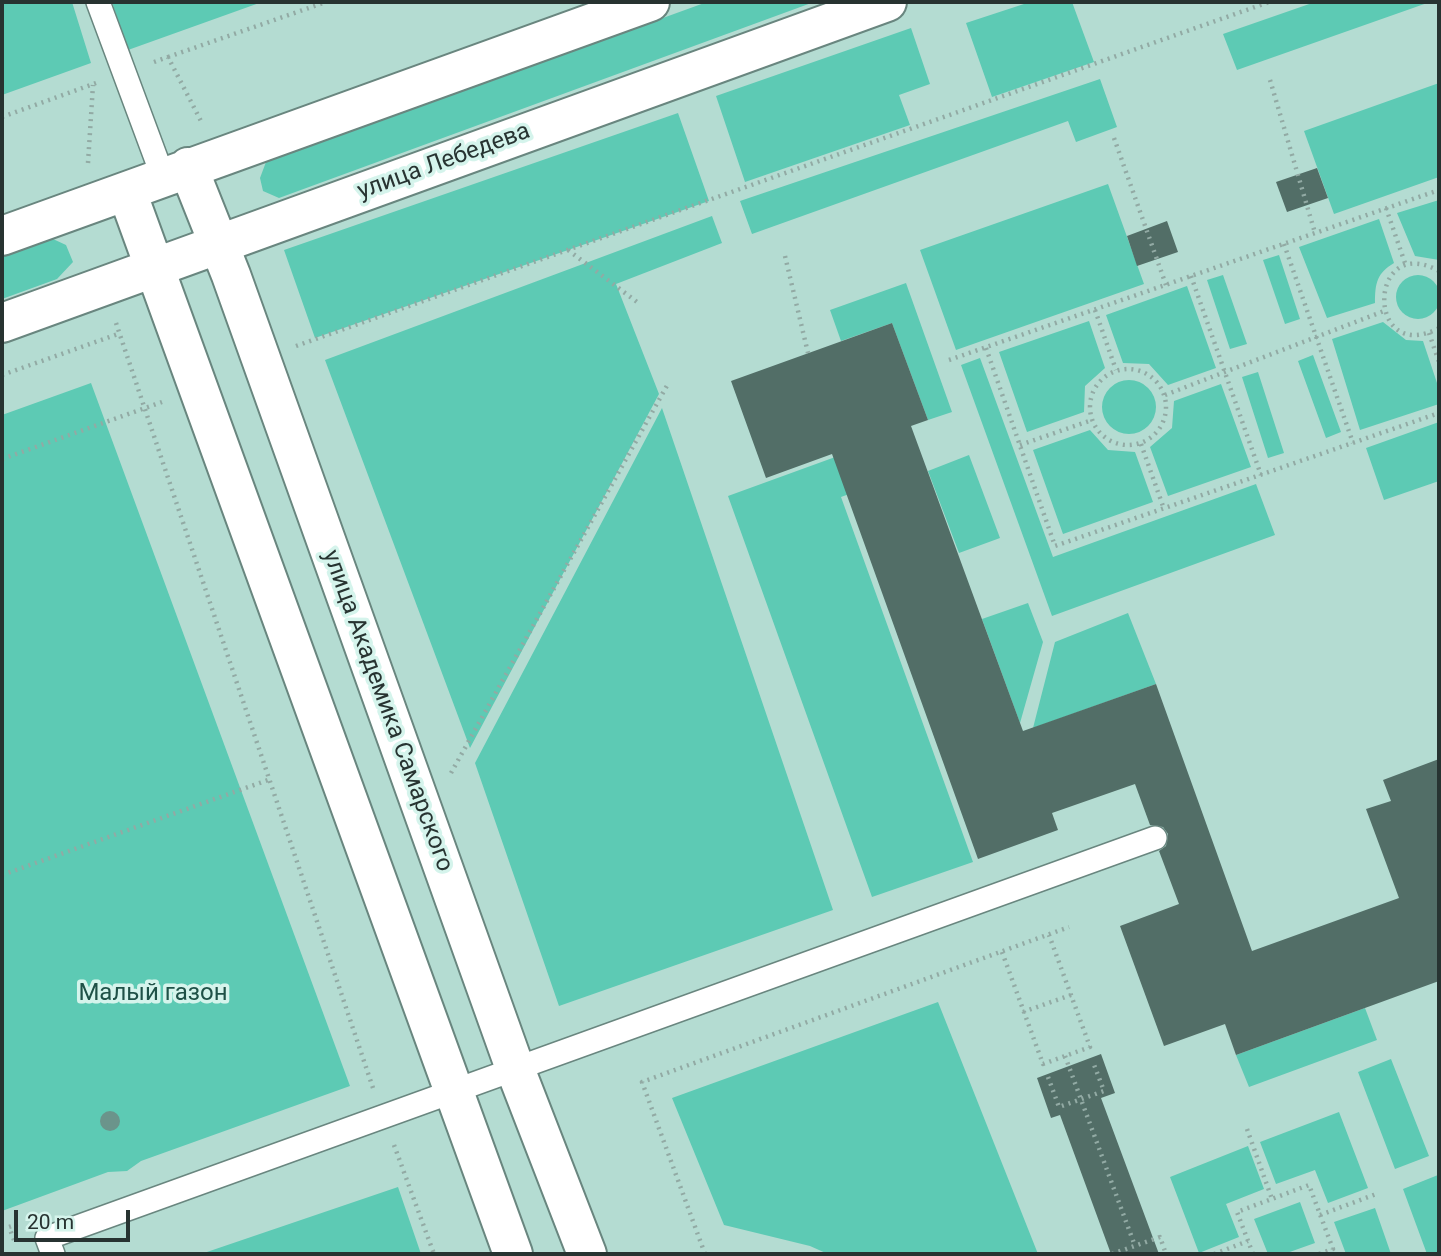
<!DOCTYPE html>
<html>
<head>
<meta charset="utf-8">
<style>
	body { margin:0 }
	#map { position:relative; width:1441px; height:1256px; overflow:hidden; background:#c8e7df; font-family:Roboto,sans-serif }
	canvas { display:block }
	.frame { position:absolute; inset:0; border:4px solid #273331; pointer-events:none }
	.scale { position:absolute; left:14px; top:1210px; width:116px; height:32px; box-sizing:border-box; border:4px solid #273331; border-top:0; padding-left:9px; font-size:21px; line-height:24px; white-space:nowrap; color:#273331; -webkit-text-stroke:5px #d5f4ec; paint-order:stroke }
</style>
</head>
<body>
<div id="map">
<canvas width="1441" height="1256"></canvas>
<div class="frame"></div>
<div class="scale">20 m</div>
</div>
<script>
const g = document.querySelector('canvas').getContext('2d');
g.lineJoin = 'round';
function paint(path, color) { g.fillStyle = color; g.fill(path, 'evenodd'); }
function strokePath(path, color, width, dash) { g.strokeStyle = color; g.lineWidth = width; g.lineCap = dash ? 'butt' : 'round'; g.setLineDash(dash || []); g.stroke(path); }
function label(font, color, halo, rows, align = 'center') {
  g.font = font + ' Roboto,sans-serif'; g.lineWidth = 7; g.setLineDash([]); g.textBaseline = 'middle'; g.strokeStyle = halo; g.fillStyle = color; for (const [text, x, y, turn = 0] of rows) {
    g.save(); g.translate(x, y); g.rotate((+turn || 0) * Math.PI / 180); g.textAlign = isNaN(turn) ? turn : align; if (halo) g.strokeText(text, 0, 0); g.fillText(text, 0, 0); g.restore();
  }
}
paint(new Path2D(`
	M2,2H1439V1254H2Z`), '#b4dcd2');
paint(new Path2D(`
	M2,2H72L91,63L2,95Z
	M112,2H262L128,50Z
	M707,2H814L279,198L263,191L260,178L266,162Z
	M1030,2H1072L1094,62L992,97L966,23Z
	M1315,2H1430L1237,70L1223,34Z
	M911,28L930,84L899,95L910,125L745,182L716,96Z
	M1100,79L1117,127L1076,142L1068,121L752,234L740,201Z
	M1439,83V177L1334,214L1304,131Z
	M678,113L709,201L315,338L284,250Z
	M1108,184L1144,284L956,350L920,250Z
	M1439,200V260L1415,256L1397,213Z
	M712,216L722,243L616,284L659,394L470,748L325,360Z
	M1379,219L1394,263C1377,273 1375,283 1375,303L1327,318L1299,247Z
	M53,239L66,245L73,262L57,279L2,299V255Z
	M1279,255L1300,319L1285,324L1263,260Z
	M1223,275L1247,344L1230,349L1207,280Z
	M1396 297a22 22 0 1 1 44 0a22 22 0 1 1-44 0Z
	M906,283L952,412L928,420L892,323L841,341L830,310Z
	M1187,286L1216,368L1168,385L1149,364L1123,363L1106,315Z
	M1089,321L1105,368L1085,386L1084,412L1027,432L999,352Z
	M1383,322L1406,340L1423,341L1439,389V404L1360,430L1332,339Z
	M1313,355L1341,432L1326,438L1298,361Z
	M980,358L1053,557L1256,484L1275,535L1052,616L961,365Z
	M1258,372L1284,453L1268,458L1242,377Z
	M1102 407a27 27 0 1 1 54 0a27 27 0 1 1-54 0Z
	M91,383L350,1086L141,1161L127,1171L108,1172L2,1211V415Z
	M1221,384L1251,467L1168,496L1150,447L1172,428L1174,401Z
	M662,408L833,910L559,1006L475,763Z
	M1439,422V481L1384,500L1366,448Z
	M1090,430L1108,450L1135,452L1153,502L1063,534L1033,450Z
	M849,452L863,489L841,497L973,862L872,897L728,496Z
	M969,455L1000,538L959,553L928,471Z
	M1028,603L1043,642L1020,723L982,619Z
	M1128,613L1156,684L1033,728L1055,642Z
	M938,1002L1038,1254H828L810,1246L724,1225L672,1098Z
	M1365,1008L1377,1040L1249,1087L1236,1055Z
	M1391,1059L1429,1156L1395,1169L1358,1072Z
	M1339,1112L1368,1188L1328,1203L1315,1170L1276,1184L1260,1142Z
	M1248,1146L1264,1189L1226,1204L1239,1237L1199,1253L1170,1177Z
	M1438,1175L1439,1254H1427L1403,1189Z
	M398,1187L421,1254H201Z
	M1300,1202L1315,1243L1284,1254H1268L1254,1219Z
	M1375,1208L1391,1254H1346L1334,1222Z`), '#5dcab4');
paint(new Path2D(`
	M1317,168L1328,198L1287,212L1276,182Z
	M1167,221L1178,252L1137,266L1127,236Z
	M892,323L928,420L911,426L1023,731L1156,684L1252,951L1399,898L1366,809L1391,801L1383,780L1439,759V981L1236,1055L1225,1024L1164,1046L1120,926L1179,904L1159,851L1166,846L1168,834L1163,827L1150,825L1135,784L1052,813L1058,830L978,859L832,454L766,478L731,381Z
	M1101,1054L1115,1093L1101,1098L1159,1254H1111L1060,1115L1051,1118L1037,1078Z`), '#526e67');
const service = new Path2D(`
	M98,2L163,177
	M53,1254L47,1238L1155,838`);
const minor = new Path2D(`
	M188,167L231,275L516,1071L587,1254
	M127,192L513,1254
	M2,236L650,2
	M2,323L887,2`);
strokePath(service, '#69867f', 26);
strokePath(minor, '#69867f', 42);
strokePath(new Path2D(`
	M168,57L326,2
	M154,62L168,57L202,123
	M1270,80L1315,233
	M2,117L96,83
	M1114,138L1166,285
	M88,163L93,85
	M1386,208L1406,266
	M1284,244L1353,443
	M568,250L637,302
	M785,256L808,353
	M1439,271C1367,231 1365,367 1439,328
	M1191,276L1261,475
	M1095,310L1116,370
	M116,323L373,1088
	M1429,333L1439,362
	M296,346L1269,2
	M986,348L1055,546L1439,413
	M949,360L1439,190
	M1090 407a38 38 0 1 1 76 0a38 38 0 1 1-76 0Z
	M2,375L118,334
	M1165,395L1384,311
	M1141,444L1164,509
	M1020,445L1092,420
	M2,459L162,402
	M451,773L669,382
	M2,875L268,780
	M1002,952L1043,1064L1090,1047L1049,935
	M1023,1012L1071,995
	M1065,1056L1135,1246
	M1048,1077L1059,1107L1104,1091L1093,1062
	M1247,1129L1272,1199
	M394,1145L434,1254
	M1320,1215L1379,1193
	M14,1240L9,1227L21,1223
	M705,1254L642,1082L1069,927
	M1112,1254L1160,1237L1166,1254
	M1214,1254L1248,1241
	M1253,1254L1237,1212L1309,1185L1333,1249L1319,1254`), '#92aaa4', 4.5, [2, 5]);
strokePath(service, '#fff', 23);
strokePath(minor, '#fff', 38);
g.fillStyle = '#6b948b';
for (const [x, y] of [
	[110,1121]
]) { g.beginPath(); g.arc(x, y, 10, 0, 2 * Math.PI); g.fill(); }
label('24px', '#273331', '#d5f4ec', [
	["улица Лебедева",444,162,-20],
	["улица Академика Самарского",387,711,70]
]);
label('24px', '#1f5147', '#d5f4ec', [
	["Малый газон",153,994]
]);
</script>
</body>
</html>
